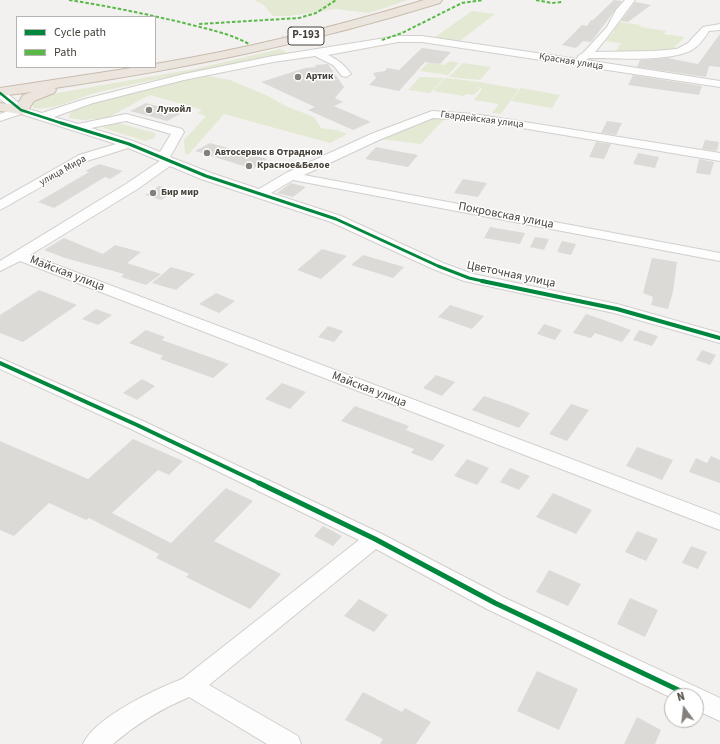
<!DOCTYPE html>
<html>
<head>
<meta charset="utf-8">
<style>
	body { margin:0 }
	#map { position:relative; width:720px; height:744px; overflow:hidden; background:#f3f1ef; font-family:"Source Sans 3",sans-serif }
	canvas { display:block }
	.legend { position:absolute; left:16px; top:16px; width:140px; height:52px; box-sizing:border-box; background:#fff; border:1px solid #b6b3b1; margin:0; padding:5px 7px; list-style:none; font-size:12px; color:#48423b }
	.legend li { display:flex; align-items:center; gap:8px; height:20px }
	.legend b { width:20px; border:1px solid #b6b3b1 }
	.north { position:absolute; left:664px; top:688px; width:40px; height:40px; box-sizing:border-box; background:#fff; border:1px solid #b6b3b1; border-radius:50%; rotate:345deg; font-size:11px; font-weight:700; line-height:16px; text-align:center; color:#48423b }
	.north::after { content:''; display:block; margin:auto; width:14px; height:18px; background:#847f7a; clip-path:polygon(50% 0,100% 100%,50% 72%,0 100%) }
</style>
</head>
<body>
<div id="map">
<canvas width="720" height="744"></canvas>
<ul class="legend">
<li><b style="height:5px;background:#00873e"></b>Cycle path</li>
<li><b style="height:5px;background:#58b947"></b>Path</li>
</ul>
<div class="north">N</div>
</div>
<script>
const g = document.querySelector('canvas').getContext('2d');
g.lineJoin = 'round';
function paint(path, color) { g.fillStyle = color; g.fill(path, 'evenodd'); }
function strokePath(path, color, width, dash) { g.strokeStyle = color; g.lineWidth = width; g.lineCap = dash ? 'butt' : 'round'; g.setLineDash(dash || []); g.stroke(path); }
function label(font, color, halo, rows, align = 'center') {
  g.font = font + ' "Source Sans 3",sans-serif'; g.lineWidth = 3; g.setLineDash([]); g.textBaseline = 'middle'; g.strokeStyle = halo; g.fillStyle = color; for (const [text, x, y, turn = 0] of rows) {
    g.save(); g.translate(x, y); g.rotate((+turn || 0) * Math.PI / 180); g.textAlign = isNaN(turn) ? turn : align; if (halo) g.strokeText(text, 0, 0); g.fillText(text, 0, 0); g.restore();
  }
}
paint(new Path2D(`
	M254,0H408L369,13L336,9L289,16H273L264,5Z
	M472,11L495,14L460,41L435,37Z
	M618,22L641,25L640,27L666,31L664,34L685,37L675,47L676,49L614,54L621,43L605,41L613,33Z
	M280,49L291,54C227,66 162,77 99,92C77,97 56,111 34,108L32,105L35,101L46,95L194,69Z
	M450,61L459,63L448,75L420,71L428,62L444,65Z
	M463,63L491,67L480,80L449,77Z
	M208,76L230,80L266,95L288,107L314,117L321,128L337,130L347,134L330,143L224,114L189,154H185L184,140L206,116L197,113L202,110L150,95L107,118L83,120L69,118L70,113L82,106L157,86Z
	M420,77L444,78L430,93L408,90Z
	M445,78L472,81L480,89L474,95L466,94L464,96L433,91Z
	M473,81L519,89L501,114L492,113L499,104L474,100L482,89L473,83Z
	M521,88L560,95L552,108L511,101Z
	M438,115L446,117L421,144L381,139Z
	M118,123L155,133L156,134L154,138L145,141L103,128L109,124Z`), '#e3e9d2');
paint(new Path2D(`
	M614,0L622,1L591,42L583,41L576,48L562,45L582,25L587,26L591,20H593Z
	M635,2L651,5L628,22L621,21Z
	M720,34V67L709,66L706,77L637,67L640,60L668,58L698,64Z
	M422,48L451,52L440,64L425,62L399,91L369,85L376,78L373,73L385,71L387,68L399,70Z
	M328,64L344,87L335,98L343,102L334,106L371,122L353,130L308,110L315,107L261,82L305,68L316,67L315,65Z
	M633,75L702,86L699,95L628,85Z
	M146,103L182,113L167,121L130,111Z
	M607,121L622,123L616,135L601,133Z
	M705,140L719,142L717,151L702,149Z
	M596,142L611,144L604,159L589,157Z
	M210,143L267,159L253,169L195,151Z
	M376,147L418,155L408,167L365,159Z
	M638,153L659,157L655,168L633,164Z
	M699,159L714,162L710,175L696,173Z
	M99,164L123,171L110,179L105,177L54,208L38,202L89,172L85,171Z
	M463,179L487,183L478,197L454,193Z
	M291,183L306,187L293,197L277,193Z
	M159,186L175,191L161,200L145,195Z
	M490,227L525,233L520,244L484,238Z
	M535,237L549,239L544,250L530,247Z
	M64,238L103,254L115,245L141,252L127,263L161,274L146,285L121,277L124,274L65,258L44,250Z
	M562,241L576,244L571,255L557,252Z
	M322,249L347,256L321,279L297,270Z
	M363,255L404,267L393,278L351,265Z
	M652,258L677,262L673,292L668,309L651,305L653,297L643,293Z
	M171,267L195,274L176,290L152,283Z
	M39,290L77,305L23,342L0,333V315Z
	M216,293L235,301L219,313L199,304Z
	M450,305L484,316L472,329L438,317Z
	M96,309L112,315L98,325L82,319Z
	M586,314L604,320L631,330L622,342L595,333L591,338L573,333Z
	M544,324L562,330L555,340L537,334Z
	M328,326L343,331L334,342L318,337Z
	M146,330L165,337L162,340L229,364L213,378L160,359L163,356L129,343Z
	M639,330L658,336L652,346L633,340Z
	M702,350L716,355L710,365L696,360Z
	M436,375L455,382L442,396L423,388Z
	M142,379L155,386L137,400L123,393Z
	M282,383L306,392L290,409L265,399Z
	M484,396L510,405L530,413L519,428L472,410Z
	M571,404L589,410L567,441L549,434Z
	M355,406L409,426L406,430L445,445L432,461L411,453L414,449L341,421Z
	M133,439L183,461L169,475L158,470L112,513L171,543L226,488L253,501L214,541L281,574L250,609L186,577L189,574L156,558L159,554L89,518L86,520L49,503L14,536L0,530V441L88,479Z
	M637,447L673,460L662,480L626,466Z
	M711,456L720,460V483L689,472L696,458L707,463Z
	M467,459L489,468L477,485L454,476Z
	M510,468L530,476L519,490L500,482Z
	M553,493L592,510L576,534L536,517Z
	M323,526L342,536L333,546L314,536Z
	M637,531L658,539L646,561L625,552Z
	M691,546L707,552L698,569L682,563Z
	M549,570L581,584L568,606L536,592Z
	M630,598L658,610L645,637L617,624Z
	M359,599L388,615L374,632L344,616Z
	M537,671L578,689L559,730L517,711Z
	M363,692L402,712L405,708L431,722L416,744H380L383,739L345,720Z
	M637,717L661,730L655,744H624Z`), '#dcdad7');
const minor = new Path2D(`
	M625,0H635C621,18 610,35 595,52L654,51L677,49L688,43L703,27L720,24V30L709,31C704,39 698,47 690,51C665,62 616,58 589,58L586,60L720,81V87L422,42H398L328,55C338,60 344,64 351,74L346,77L342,76L333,65L315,56L273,62L184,80L93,103L54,117L78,124L126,114L182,129L184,132L170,157L211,173L259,189L286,173L371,134L432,111L474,114L720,153V161L474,120L433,118L379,140L304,175L720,253V261L293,180L271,193L341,216L443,263L473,274L617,304L720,333V343L614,313L464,281L433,269L331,222L201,179L170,166L136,190L30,255L720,515V530L20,261L0,271V261L126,184L160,161L128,148L87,161L0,210V200L79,155L116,144L21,114L0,121V114L13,109L0,99V90L4,91L25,108L42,113L85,99L184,74L273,56L398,36H422L577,59L578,56L583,53L607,27L616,10ZM126,121L171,134L160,152L133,141L91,128Z
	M0,358L143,421L382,534L503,597L720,698V721L696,710V696H672V698L487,609L376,549L209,685L298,736L301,744H267L189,697C161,709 136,724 113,744H83C95,717 154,690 182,679L359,540L131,429L0,369Z`);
const highway = new Path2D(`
	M424,0H442L440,3C311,43 188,68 55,88L56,90L54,93L34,101L26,113L21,114L0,111V103L17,105L23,95L32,92L0,96V88L138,67H155V64C246,49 335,27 424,0Z`);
strokePath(minor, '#d1cfcc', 2);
strokePath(highway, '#c8bbae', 2);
paint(minor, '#fdfdfd');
paint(highway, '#ebe5dd');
strokePath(new Path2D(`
	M282,36L300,45`), '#d2d1cd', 1.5, [1, 1]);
strokePath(new Path2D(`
	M69,0C108,6 146,14 184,23C207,29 229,33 249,44
	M536,0L552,3L562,2
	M199,24L299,18L316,13L336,0
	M382,40L402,33L462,3L483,0`), '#58b947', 2, [3.5, 2]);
strokePath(new Path2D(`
	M0,93L21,110L64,124`), '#00873e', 2.5);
strokePath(new Path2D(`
	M61,123L129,144L206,176L336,219L438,266L469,278L487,282`), '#00873e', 3);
strokePath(new Path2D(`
	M482,281L617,309L720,338
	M0,363L137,425L261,484`), '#00873e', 4);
strokePath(new Path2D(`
	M259,483L375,539L495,603L691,696`), '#00873e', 5);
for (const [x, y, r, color] of [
	[298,77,4,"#847f7a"],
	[149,110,4,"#847f7a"],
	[207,153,4,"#847f7a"],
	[249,166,4,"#847f7a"],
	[153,193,4,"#847f7a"]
]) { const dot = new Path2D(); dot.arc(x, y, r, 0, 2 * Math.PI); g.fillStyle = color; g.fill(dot); strokePath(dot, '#fff', 1.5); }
label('10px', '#48423b', '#fff', [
	["Красная улица",571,62,9],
	["Гвардейская улица",482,120,7],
	["улица Мира",63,171,-29]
]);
label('bold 10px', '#48423b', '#fff', [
	["Артик",306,77],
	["Лукойл",157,110],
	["Автосервис в Отрадном",215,153],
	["Красное&Белое",257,166],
	["Бир мир",161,193]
], 'left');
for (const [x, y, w] of [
	[306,36,36]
]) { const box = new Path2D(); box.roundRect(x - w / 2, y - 9, w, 18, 3); g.fillStyle = '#fff'; g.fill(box); strokePath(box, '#48423b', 1); }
label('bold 11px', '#48423b', null, [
	["Р-193",306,36]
]);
label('12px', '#48423b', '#fff', [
	["Покровская улица",506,216,11],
	["Майская улица",67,274,21],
	["Цветочная улица",511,275,12],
	["Майская улица",369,390,21]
]);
</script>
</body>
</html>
